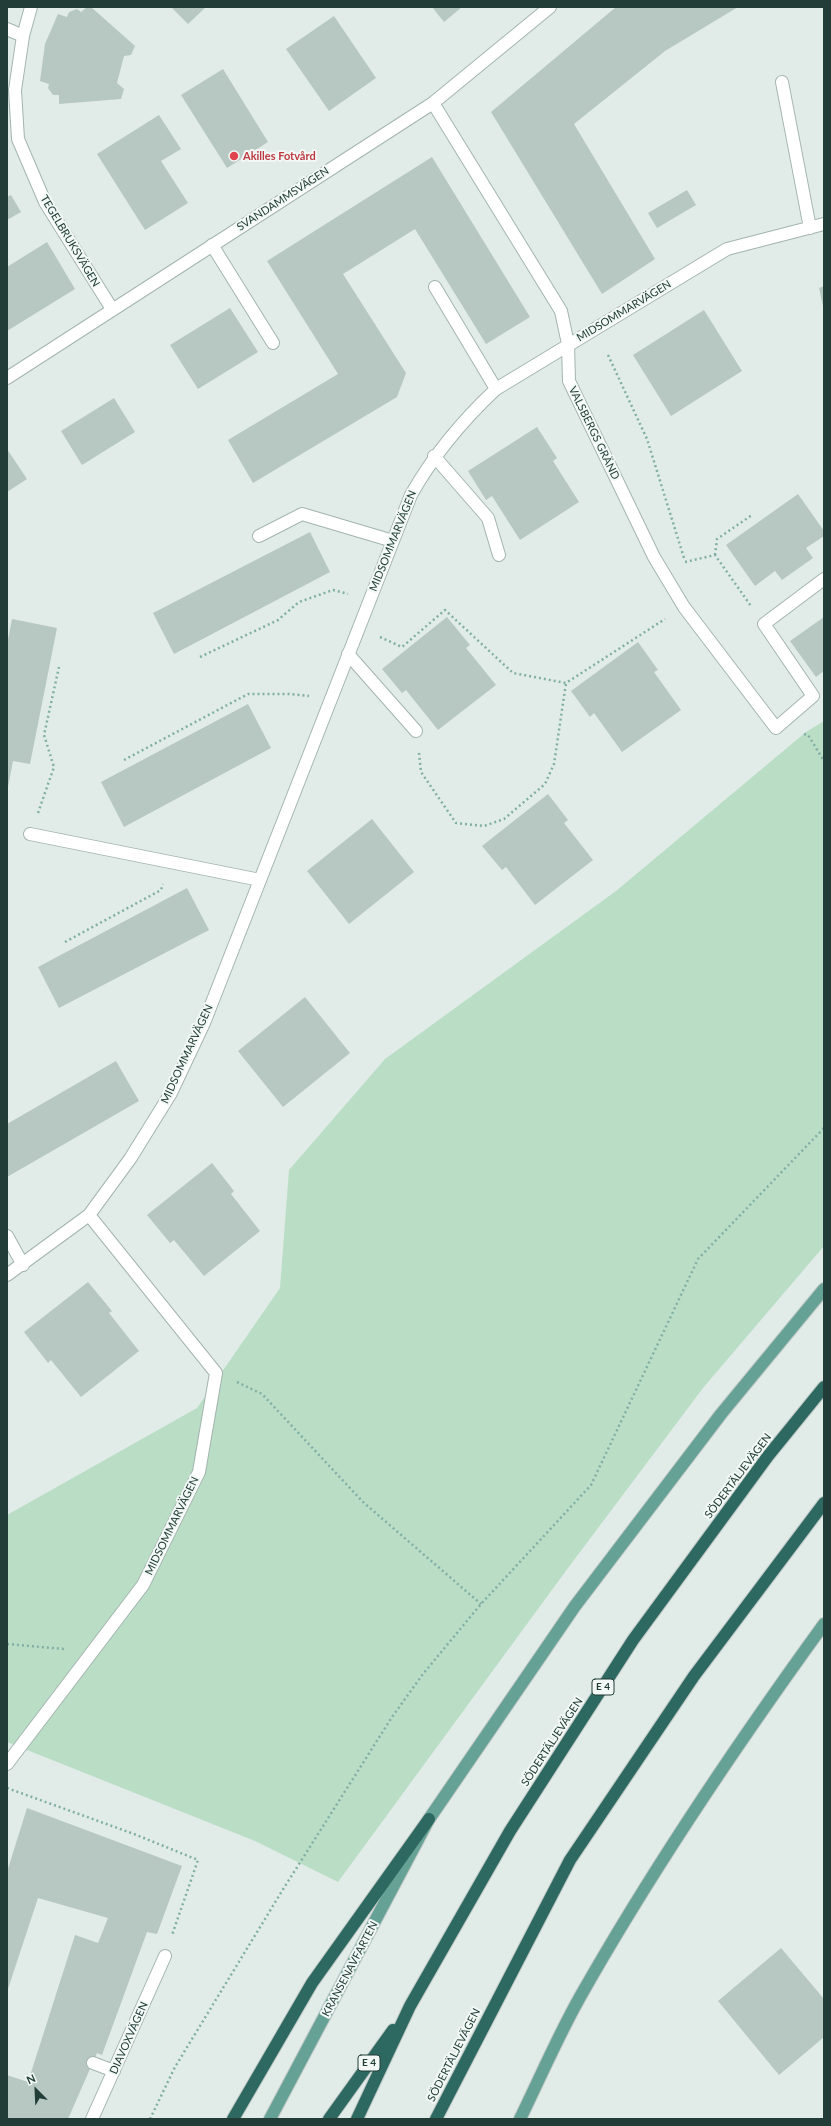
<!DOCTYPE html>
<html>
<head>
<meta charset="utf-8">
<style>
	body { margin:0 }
	#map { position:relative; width:831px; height:2126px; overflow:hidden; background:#e1ece8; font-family:Lato,sans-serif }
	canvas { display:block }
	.frame { position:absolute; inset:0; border:8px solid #223d37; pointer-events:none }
	.north { position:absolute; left:16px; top:2070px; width:40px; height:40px; -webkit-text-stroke:3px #f2f8f5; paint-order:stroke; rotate:336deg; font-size:11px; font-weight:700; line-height:16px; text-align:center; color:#223d37 }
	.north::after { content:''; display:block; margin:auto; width:14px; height:18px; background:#223d37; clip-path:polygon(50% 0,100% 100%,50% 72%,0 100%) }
</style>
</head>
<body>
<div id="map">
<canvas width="831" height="2126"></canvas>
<div class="frame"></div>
<div class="north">N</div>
</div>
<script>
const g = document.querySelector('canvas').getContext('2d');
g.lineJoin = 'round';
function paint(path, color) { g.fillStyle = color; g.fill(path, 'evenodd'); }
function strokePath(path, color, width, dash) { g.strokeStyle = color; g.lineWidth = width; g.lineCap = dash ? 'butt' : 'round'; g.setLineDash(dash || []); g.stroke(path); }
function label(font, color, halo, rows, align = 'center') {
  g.font = font + ' Lato,sans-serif'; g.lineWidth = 4; g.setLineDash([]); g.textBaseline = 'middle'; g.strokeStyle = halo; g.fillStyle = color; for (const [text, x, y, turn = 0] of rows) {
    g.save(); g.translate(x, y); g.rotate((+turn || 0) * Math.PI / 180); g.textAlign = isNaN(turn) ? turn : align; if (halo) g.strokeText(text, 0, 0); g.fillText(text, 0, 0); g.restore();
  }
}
paint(new Path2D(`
	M824,721V1246L703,1388L568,1568L338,1882L255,1841L7,1742V1515L197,1408L280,1288L289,1170L385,1059L616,891L806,732Z`), '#baddc6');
paint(new Path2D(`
	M87,7H91L135,46L131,55L124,56L117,83L124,89L121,99L59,104V95H53L48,88L49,84L40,81L45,44L58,14L67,17L69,12L77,9L81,12Z
	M171,7H206L188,24Z
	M432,7H462L444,22Z
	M616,7H738L665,51L574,124L655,259L602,294L491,112Z
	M334,16L376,78L329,111L286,49Z
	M223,69L268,142L227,168L181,95Z
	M159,115L181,149L161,161L188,203L145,230L97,154Z
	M432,157L530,317L486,344L415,229L343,274L406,373L397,397L253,483L228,440L338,374L267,261Z
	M687,190L696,205L657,228L648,213Z
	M11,195L21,212L7,220V197Z
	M47,242L75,289L7,331V267Z
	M824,286V306H823L819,288Z
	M230,308L258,352L198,389L170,345Z
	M704,310L742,371L671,416L633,355Z
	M114,398L135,432L82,465L61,431Z
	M537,427L557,458L553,461L579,502L520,540L492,496L486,500L468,471Z
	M7,449L27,479L7,492Z
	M798,494L824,531V536L806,548L813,558L782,580L775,571L755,586L726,545Z
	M310,532L330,572L174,654L153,613Z
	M447,617L470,645L466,648L496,685L438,730L406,690L402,693L382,669Z
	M824,617V671L816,677L790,641Z
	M12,619L57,628L30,764L13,761L8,787L7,645Z
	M638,642L658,670L654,672L681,710L622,752L594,713L590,717L571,691Z
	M248,704L271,748L124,827L101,782Z
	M548,794L568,820L564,823L593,860L535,905L506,867L502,870L482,846Z
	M372,819L414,872L349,924L307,871Z
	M187,888L209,930L59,1008L38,967Z
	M305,997L350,1053L283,1107L238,1051Z
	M116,1061L139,1101L7,1177V1124Z
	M212,1163L234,1191L231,1194L260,1231L204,1276L174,1240L170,1243L147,1215Z
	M88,1282L112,1311L109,1313L139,1351L81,1397L51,1360L48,1363L24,1332Z
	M27,1808L182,1866L157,1934L147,1932L102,2055L97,2053L68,2119H7V2075L28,2082L75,1935L98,1943L108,1918L38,1898L7,1992V1872Z
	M781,1948L824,1999V2037L779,2075L718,2001Z`), '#b7c7c1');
const minor = new Path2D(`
	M31,7L23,36L15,90L18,139L45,202L112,309
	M7,29L23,36
	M782,82L810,228
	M433,103L561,311L568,344L569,381L654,557L684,607L776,728L813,696L764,624L824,579
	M212,245L273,343
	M435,287L496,389
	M7,378L433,103L550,7
	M434,456L488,518L499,555
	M259,536L302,514L393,541
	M348,654L416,731
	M30,834L260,880
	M7,1236L23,1265
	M7,1275L89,1215L130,1159L171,1093L204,1023L411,495C434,454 462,421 496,389L727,249L824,224
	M7,1764L143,1585L199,1472L216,1373L89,1215
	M93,2063L114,2071
	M92,2119L165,1956`);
const major = new Path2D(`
	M270,2119L429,1819L575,1606L721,1414L824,1289
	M520,2119C540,2078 558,2036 580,1997C653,1868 737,1744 824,1624`);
const highway = new Path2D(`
	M233,2119L312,1983L429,1819
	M329,2119L393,2030
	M357,2119L410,2006L510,1831L633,1640L768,1456L824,1387
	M436,2119L570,1860L694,1676L824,1503`);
strokePath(minor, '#a4b4af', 14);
strokePath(major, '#c1c9c7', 14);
strokePath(highway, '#c1c9c7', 14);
strokePath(new Path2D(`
	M608,355L647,439L684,558
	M715,555L717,539L752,515
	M685,562L715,555L751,606
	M380,637L402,647L445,610L513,673L566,683L665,619
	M200,657L278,620L299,602L333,590L348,594
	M804,734L808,735L824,761
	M419,753L421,772L456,823L484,826L504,819L545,784L554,764L566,683
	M124,760L248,694H289L309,696
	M38,813L54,767L44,735L59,667
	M65,942L161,890L163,884
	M237,1382L262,1394L363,1502L481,1604
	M7,1644L64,1649
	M7,1788L134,1834L198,1860L172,1935
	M150,2119L175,2067L282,1891L392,1717L423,1674L481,1604L591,1485L698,1259L824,1128`), '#82afa4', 2.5, [2, 3]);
strokePath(minor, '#fff', 12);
strokePath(major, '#66a195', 12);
strokePath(highway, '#2d6960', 12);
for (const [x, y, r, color] of [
	[234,156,5,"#e0444e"]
]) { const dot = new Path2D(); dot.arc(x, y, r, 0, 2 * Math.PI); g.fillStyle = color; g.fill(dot); strokePath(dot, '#f2f8f5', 1.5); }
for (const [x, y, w] of [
	[603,1687,22],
	[369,2063,22]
]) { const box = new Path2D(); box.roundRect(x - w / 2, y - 8, w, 16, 3); g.fillStyle = '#f2f8f5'; g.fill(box); strokePath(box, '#223d37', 1); }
label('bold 10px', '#223d37', null, [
	["E 4",603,1687],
	["E 4",369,2063]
]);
label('bold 11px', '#be3a42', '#f2f8f5', [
	["Akilles Fotvård",243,156]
], 'left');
label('11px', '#223d37', '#f2f8f5', [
	["SVANDAMMSVÄGEN",283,199,-33],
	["TEGELBRUKSVÄGEN",70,241,59],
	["MIDSOMMARVÄGEN",624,311,-31],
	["VALSBERGS GRÄND",594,433,64],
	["MIDSOMMARVÄGEN",393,541,-68],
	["MIDSOMMARVÄGEN",187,1054,-65],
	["SÖDERTÄLJEVÄGEN",738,1476,-53],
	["MIDSOMMARVÄGEN",172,1526,-64],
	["SÖDERTÄLJEVÄGEN",552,1742,-57],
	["KRANSENAVFARTEN",350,1969,-62],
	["DIAVOXVÄGEN",129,2038,-66],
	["SÖDERTÄLJEVÄGEN",454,2055,-63]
]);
</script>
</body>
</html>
